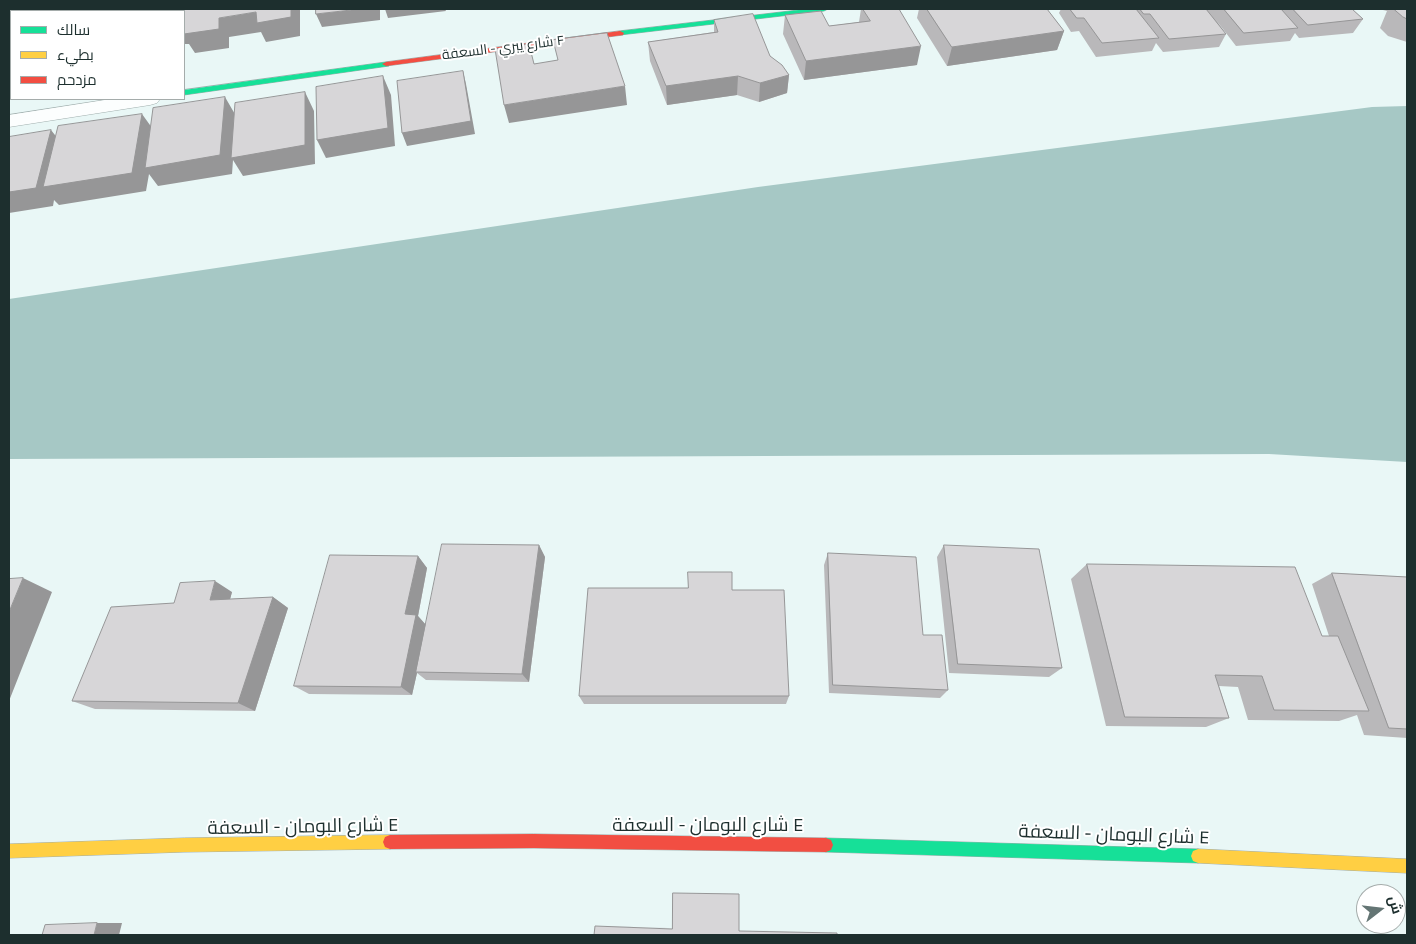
<!DOCTYPE html>
<html>
<head>
<meta charset="utf-8">
<style>
	body { margin:0 }
	#map { position:relative; width:1416px; height:944px; overflow:hidden; background:#e9f7f6; font-family:Karla,Cairo,sans-serif }
	canvas { display:block }
	.frame { position:absolute; inset:0; border:10px solid #1d2f2e; pointer-events:none }
	.legend { position:absolute; left:10px; top:10px; width:175px; height:90px; box-sizing:border-box; background:#fff; border:1px solid #a5acab; margin:0; padding:6px 9px; list-style:none; font-size:15px; color:#1d2f2e }
	.legend li { display:flex; align-items:center; gap:10px; height:25px }
	.legend b { width:25px; border:1px solid #a5acab }
	.north { position:absolute; left:1356px; top:884px; width:50px; height:50px; box-sizing:border-box; background:#fff; border:1px solid #a5acab; border-radius:50%; rotate:74deg; font-size:14px; font-weight:700; line-height:20px; text-align:center; color:#1d2f2e }
	.north::after { content:''; display:block; margin:auto; width:18px; height:22px; background:#647574; clip-path:polygon(50% 0,100% 100%,50% 72%,0 100%) }
</style>
</head>
<body>
<div id="map">
<canvas width="1416" height="944"></canvas>
<div class="frame"></div>
<ul class="legend">
<li><b style="height:6px;background:#16e098"></b>سالك</li>
<li><b style="height:6px;background:#ffcf43"></b>بطيء</li>
<li><b style="height:6px;background:#f24e42"></b>مزدحم</li>
</ul>
<div class="north">ش</div>
</div>
<script>
const g = document.querySelector('canvas').getContext('2d');
g.lineJoin = 'round';
function paint(path, color) { g.fillStyle = color; g.fill(path, 'evenodd'); }
function strokePath(path, color, width, dash) { g.strokeStyle = color; g.lineWidth = width; g.lineCap = dash ? 'butt' : 'round'; g.setLineDash(dash || []); g.stroke(path); }
function label(font, color, halo, rows, align = 'center') {
  g.font = font + ' Karla,Cairo,sans-serif'; g.lineWidth = 4; g.setLineDash([]); g.textBaseline = 'middle'; g.strokeStyle = halo; g.fillStyle = color; for (const [text, x, y, turn = 0] of rows) {
    g.save(); g.translate(x, y); g.rotate((+turn || 0) * Math.PI / 180); g.textAlign = isNaN(turn) ? turn : align; if (halo) g.strokeText(text, 0, 0); g.fillText(text, 0, 0); g.restore();
  }
}
paint(new Path2D(`
	M1407,106V462L1269,454L9,459V299L758,187L1372,107Z`), '#a6c8c5');
const street = new Path2D(`
	M111,99H160L157,103L150,105L9,127V115Z`);
const fast = new Path2D(`
	M807,9H828L824,11L620,35L616,33L620,31Z
	M386,62H389V66L184,95V90Z
	M826,838L1198,849L1203,851L1205,856L1203,861L1198,863L826,852L821,850L819,845L821,840Z`);
const slow = new Path2D(`
	M390,835L395,837L397,842L395,847L390,849L184,852L9,858V844L184,838Z
	M1198,849L1407,859V873L1198,863L1193,861L1191,856L1193,851Z`);
const jam = new Path2D(`
	M620,31L624,33L623,35L386,66L382,64L386,62Z
	M534,834L826,838L831,840L833,845L831,850L826,852L534,848L390,849L385,847L383,842L385,837L390,835Z`);
strokePath(street, '#9fadac', 1);
strokePath(fast, '#9fadac', 1);
strokePath(slow, '#9fadac', 1);
strokePath(jam, '#9fadac', 1);
paint(street, '#fcfefe');
paint(fast, '#16e098');
paint(slow, '#ffcf43');
paint(jam, '#f24e42');
paint(new Path2D(`
	M861,9H899L917,65L804,80L783,34L785,15L829,26L859,22Z
	M919,9H1047L1064,31L1057,50L947,66L917,18Z
	M1061,9H1352L1363,19L1353,33L1299,38L1295,33L1290,41L1236,46L1216,20L1226,34L1219,47L1163,52L1156,43L1152,51L1096,57L1079,31L1071,32L1059,13Z
	M1379,9H1407V42L1388,36L1380,28L1387,11Z
	M714,20L770,56L789,75L787,93L759,102L737,95L667,105L650,61L648,42L714,32Z
	M539,545L545,557L529,682L426,680L417,673L412,695L309,694L294,686L418,556L427,568L418,616L425,624Z
	M944,545L1062,668L1049,677L949,673L937,557Z
	M828,553L923,635L948,690L940,698L829,693L824,565Z
	M1087,564L1322,636H1329L1312,584L1332,573L1407,577V738L1364,735L1357,715L1339,721L1248,720L1238,687L1219,686L1229,718L1206,727L1106,726L1071,579Z
	M732,590L789,696L786,704H584L579,696Z
	M232,592L230,599L273,597L288,608L255,711L95,709L72,701L174,603Z
	M595,926H600L837,933Z`), '#b9b8ba');
paint(new Path2D(`
	M291,9H300V36L266,42L261,32L229,37V48L195,53L189,44H184V24L256,12Z
	M360,9H380V20L322,27L316,14Z
	M385,9H445L446,11L388,18Z
	M1064,31L1057,50L947,66L952,47Z
	M921,46L917,65L804,80L806,61Z
	M463,71L466,84L475,134L407,146L402,133Z
	M789,75L787,93L759,102L760,83Z
	M383,76L391,95L395,146L326,158L317,140Z
	M738,76L737,95L667,105L666,86Z
	M625,86L627,105L509,123L504,105Z
	M305,92L314,111L315,164L243,176L233,160L232,174L158,186L149,174L146,191L59,205L54,200L53,206L9,213V192L51,130L66,149L142,114L155,132L225,97L236,116Z
	M539,545L545,557L529,682L522,674Z
	M418,556L427,568L418,616L426,625L416,672L417,673L412,695L401,687L405,614Z
	M23,578L52,592L9,701V612Z
	M215,581L232,592L227,611L210,600Z
	M273,597L288,608L255,711L238,703Z
	M97,923H122L119,935H94Z`), '#969697');
const building = new Path2D(`
	M73,9H291V17L257,23L256,12L219,18V29L184,34V11H73Z
	M316,9H360L316,14Z
	M863,9H899L921,46L806,61L785,15L821,11L829,26L870,21Z
	M927,9H1047L1064,31L952,47Z
	M1070,9H1136L1159,38L1102,43L1084,18H1077Z
	M1140,9H1206L1226,34L1169,39L1150,14H1144Z
	M1224,9H1281L1298,28L1244,33Z
	M1293,9H1352L1363,19L1308,25Z
	M1394,9H1407V19L1403,17Z
	M753,14L770,56L782,65L789,75L760,83L738,76L666,86L648,42L718,32L714,20Z
	M607,33L625,86L504,105L495,49L529,44L534,64L558,60L553,40Z
	M463,71L471,121L402,133L397,81Z
	M383,76L388,128L317,140L316,87Z
	M305,92V145L231,158L235,103Z
	M225,97L220,155L145,168L153,108Z
	M142,114L132,173L43,187L58,126Z
	M51,130L36,188L9,192V137Z
	M442,544L539,545L522,674L416,672Z
	M944,545L1039,549L1062,668L958,664Z
	M828,553L916,557L923,635H942L948,690L833,685Z
	M330,555L418,556L405,614L416,615L401,687L294,686Z
	M1087,564L1295,567L1322,636H1338L1369,711L1274,710L1262,676L1215,675L1229,718L1125,717Z
	M688,572H732V590H784L789,696H579L588,588H688Z
	M1332,573L1407,577V729L1389,728Z
	M23,578L9,612V579Z
	M215,581L210,600L273,597L238,703L72,701L111,607L174,603L180,583Z
	M673,893L739,894V931L837,933V935H594L595,926L672,929Z
	M97,923L94,935H42L45,925Z`);
paint(building, '#d7d6d8');
strokePath(building, '#969697', 1);
label('14px', '#1d2f2e', '#fff', [
	["شارع يبري - السعفة F",503,48,-7]
]);
label('19px', '#1d2f2e', '#fff', [
	["شارع البومان - السعفة E",708,826],
	["شارع البومان - السعفة E",303,827,-1],
	["شارع البومان - السعفة E",1114,835,2]
]);
</script>
</body>
</html>
